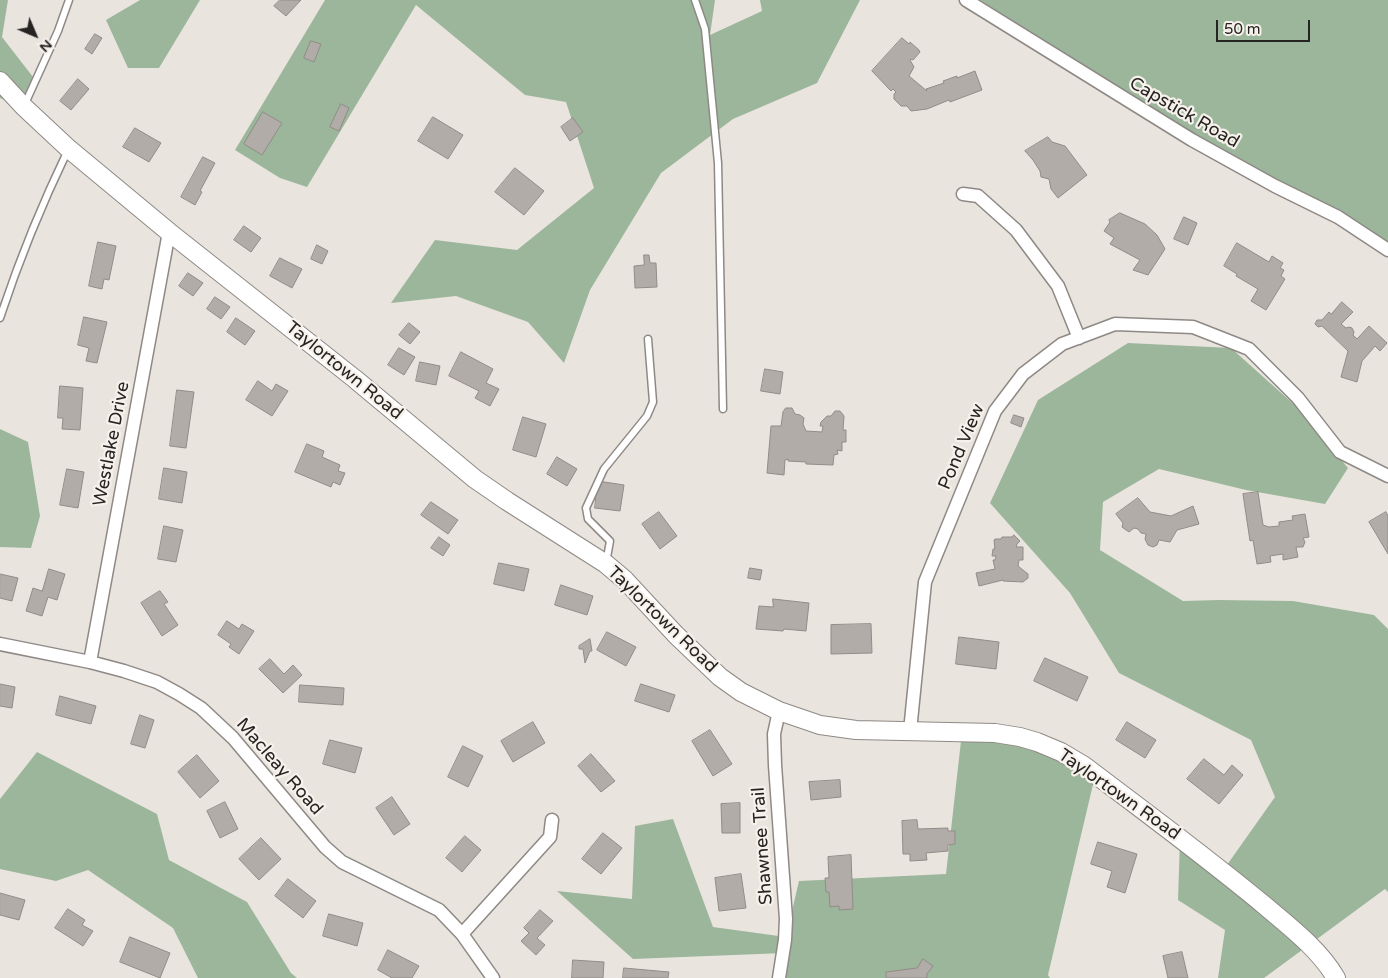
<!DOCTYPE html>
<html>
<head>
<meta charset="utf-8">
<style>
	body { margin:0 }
	#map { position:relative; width:1388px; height:978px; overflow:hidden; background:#eae4df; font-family:"Varela Round",sans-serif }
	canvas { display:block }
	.north { position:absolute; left:10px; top:10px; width:50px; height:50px; -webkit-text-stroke:4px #f7f1ec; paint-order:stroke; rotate:135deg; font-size:14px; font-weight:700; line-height:20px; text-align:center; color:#262422 }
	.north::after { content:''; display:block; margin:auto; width:18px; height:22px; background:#262422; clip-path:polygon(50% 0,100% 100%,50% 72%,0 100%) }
	.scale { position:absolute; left:1216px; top:20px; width:94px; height:22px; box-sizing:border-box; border:2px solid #262422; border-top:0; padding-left:6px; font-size:15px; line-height:18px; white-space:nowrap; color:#262422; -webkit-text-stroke:4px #f7f1ec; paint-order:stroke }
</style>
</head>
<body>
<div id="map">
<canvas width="1388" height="978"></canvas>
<div class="north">N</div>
<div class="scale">50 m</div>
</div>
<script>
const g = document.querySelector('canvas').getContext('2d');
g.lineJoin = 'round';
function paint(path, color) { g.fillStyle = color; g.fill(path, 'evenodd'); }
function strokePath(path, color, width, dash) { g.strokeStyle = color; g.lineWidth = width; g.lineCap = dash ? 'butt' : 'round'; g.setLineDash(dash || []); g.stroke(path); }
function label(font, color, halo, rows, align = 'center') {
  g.font = font + ' "Varela Round",sans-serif'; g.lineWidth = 4.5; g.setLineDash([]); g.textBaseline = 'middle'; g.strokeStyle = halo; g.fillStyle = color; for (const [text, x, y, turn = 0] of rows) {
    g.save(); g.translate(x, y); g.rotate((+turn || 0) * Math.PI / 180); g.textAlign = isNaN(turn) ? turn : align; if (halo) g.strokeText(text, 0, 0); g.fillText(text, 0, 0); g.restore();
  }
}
paint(new Path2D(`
	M0,0H8L2,37L33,77L19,106L0,98Z
	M140,0H200L159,68H128L106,20Z
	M325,0H715L710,35L762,11L760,0H860L817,83L733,119L661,173L590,290L564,363L528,322L456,296L391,303L435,240L517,250L594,188L566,102L525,95L416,5L307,187L280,178L235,150Z
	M980,0H1388V242L1173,127Z
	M1128,343L1231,348L1298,408L1348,468L1325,504L1246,490L1159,469L1103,502L1100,550L1183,601L1219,600L1293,601L1374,615L1388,629V892L1385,889L1264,978H1218L1225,930L1178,900L1180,840L1222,872L1275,797L1251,740L1119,673L1070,593L990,503L1038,400Z
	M0,429L28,442L40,516L31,548L0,547Z
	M961,741L1031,742L1095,776L1048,975L1050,978H785L784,953L633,959L557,891L632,899L635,826L673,819L713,927L786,937L799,881L946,874Z
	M37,752L157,814L169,860L247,902L291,973L297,978H198L173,928L88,870L56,881L0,869V799Z`), '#9cb69b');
const building = new Path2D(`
	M280,0H301L286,16L274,6Z
	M95,34L102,38L92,54L85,49Z
	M902,38L909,44L910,42L919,50L920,52L913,60L911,59L910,60L914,67L909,76L927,91L926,89L944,83L943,81L957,76V78L975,71L982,90L950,102L949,100L927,109L911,111L907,106H901L894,99V94L896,92L893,89L891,91L872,71Z
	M311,41L321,44L314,62L304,58Z
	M78,79L89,89L71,110L60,101Z
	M341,104L349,108L339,131L330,127Z
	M263,112L282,123L262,155L244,144Z
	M433,117L463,135L448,159L418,141Z
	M573,118L583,132L570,141L561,127Z
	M135,128L161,143L149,162L123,147Z
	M1048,137L1052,142L1065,146L1087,175L1058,198L1051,189L1049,179L1041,177L1040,171L1033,160L1025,151Z
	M203,157L215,163L200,191L202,192L195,205L181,197Z
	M515,168L544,191L524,215L495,192Z
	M1120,213L1145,224L1157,235L1165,249L1148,275L1133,270L1140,260L1110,244L1114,238L1104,231L1110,222L1109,220Z
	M1184,217L1197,223L1188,245L1174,239Z
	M244,226L261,238L251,252L234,240Z
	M98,242L116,246L109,280L104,279L102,289L89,286Z
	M1237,243L1269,262L1272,256L1283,263L1280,268L1284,270L1281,276L1285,279L1266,310L1251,301L1258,289L1236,276L1237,274L1224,266Z
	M317,245L328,251L322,264L311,259Z
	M644,255H649L650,263H656L657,287L635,288L634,266L644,265Z
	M280,258L302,269L292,288L270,276Z
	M188,273L203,283L193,296L179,286Z
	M215,297L230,307L221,319L207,309Z
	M1342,302L1353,312L1341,324L1346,328L1349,327L1352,328L1354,332L1353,335L1357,339L1369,326L1387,343L1380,351L1375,346L1370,352L1362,361L1357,382L1341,377L1348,351L1322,326L1318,327L1315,324L1317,320H1322L1329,312L1331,314Z
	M84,317L107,322L97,363L86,361L89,348L78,345Z
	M236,318L255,331L245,345L227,332Z
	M409,323L420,332L410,344L399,335Z
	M399,348L415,357L404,375L388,365Z
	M461,352L493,369L486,383L499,389L490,406L475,398L479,391L449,376Z
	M420,362L440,366L436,385L416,381Z
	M765,369L783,372L780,394L761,391Z
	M258,381L272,391L276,384L288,391L272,416L246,400Z
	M60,386L83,388L80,430L62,429L63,418H58Z
	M177,390L194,392L186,448L170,446Z
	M786,408H792L795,414L800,415L804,418L803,424L806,431L822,432L823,426H820L821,422L827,416H831L835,411H840L844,416L843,430H846V442H842V451L837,450L838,454L834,455L833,465L806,464V462L788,461V459L785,460L784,475L767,473L771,426H781L783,412Z
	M1014,415L1024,418L1021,427L1011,423Z
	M523,417L546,424L536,457L513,450Z
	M307,444L324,451L322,457L340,465L338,471L345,473L340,485L333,482L331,487L295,472Z
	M557,457L577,469L567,486L547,474Z
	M164,468L187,472L182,503L159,499Z
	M67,469L84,472L78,508L60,505Z
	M598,481L624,485L620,511L595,508Z
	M1258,492L1263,525L1269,527L1279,526V522L1293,520L1292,516L1305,514L1309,537L1303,538L1305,542L1303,547H1296L1298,557L1283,560V554L1270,556L1271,562L1257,564L1253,540L1250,541L1243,494Z
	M1138,498L1150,512L1171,516L1193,506L1199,524L1177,530L1170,542L1159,540L1157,545L1153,547L1148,545L1145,539L1146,534L1141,533L1138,529L1134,528L1129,532L1126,530L1122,527L1123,523L1116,514Z
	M431,502L458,520L448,534L421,515Z
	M659,512L677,536L660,549L642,524Z
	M1386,512L1388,516V554L1369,522Z
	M164,526L183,530L176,562L158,559Z
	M1014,535L1020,541L1017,544L1016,547H1023V560H1019L1018,566L1028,574V578L1023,582L1003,581V580L979,586L976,573L995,569L993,560H995L996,556H992L993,549H995L994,540L995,539H1001L1002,537H1012Z
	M439,537L450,545L443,556L431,548Z
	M499,563L529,569L524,591L494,584Z
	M750,568L762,570L760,580L748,578Z
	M49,569L65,574L57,600L48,597L42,616L26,611L33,588L42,591Z
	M0,574L18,578L12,601L0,598Z
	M561,585L593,596L587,615L555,605Z
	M160,591L168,602L164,604L178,625L162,636L141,603Z
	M773,599L809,603L806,631L784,629L783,631L756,629L759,606L773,607Z
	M227,621L239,629L242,624L254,631L239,654L229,647L231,644L218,635Z
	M871,624L872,653L831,654V625Z
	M607,632L636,647L626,666L597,650Z
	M959,637L999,642L996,669L956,664Z
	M590,639L592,651H590L585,663L583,649H579V646Z
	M1045,658L1088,677L1077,701L1034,681Z
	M270,659L284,674L293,665L302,675L283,693L259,669Z
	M0,684L15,687L12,708L0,706Z
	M641,684L675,695L669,712L635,701Z
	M300,685L344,688L343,705L299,702Z
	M60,696L96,706L91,724L56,715Z
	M140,715L154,720L145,748L131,744Z
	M533,722L545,743L513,762L501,741Z
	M1127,722L1156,740L1145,758L1116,740Z
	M710,730L732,764L713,776L692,741Z
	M330,740L362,748L355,773L323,764Z
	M463,746L483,756L468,787L448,777Z
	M591,754L615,781L601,792L578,766Z
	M197,755L219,781L200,798L178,772Z
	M1204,759L1224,775L1232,765L1243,775L1219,804L1187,779Z
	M840,780L841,797L811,800L809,782Z
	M392,797L410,824L394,835L376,808Z
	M225,802L238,829L220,838L207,811Z
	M740,803V833H722L721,804Z
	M917,820L918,829L948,828V831H955V844L948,845V851L926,853L927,860L910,861V854H903L902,821Z
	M603,833L622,848L601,874L582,859Z
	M465,836L481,850L462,872L446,858Z
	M261,838L281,859L259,880L239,859Z
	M1098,842L1137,854L1125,893L1107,887L1112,871L1091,864Z
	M851,855L853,909L839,910V906L830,907L829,892H826L825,878H829L828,857Z
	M741,874L746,908L719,911L715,878Z
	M288,879L316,901L303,918L275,896Z
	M0,893L25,900L19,920L0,915Z
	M68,909L85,920L82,925L93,931L83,946L55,928Z
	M540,910L553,921L537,938L545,945L536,955L521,941L529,933L524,928Z
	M329,914L363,923L357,946L323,936Z
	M130,937L170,953L160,978L120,962Z
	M388,950L419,966L412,978H392L378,970Z
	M1182,952L1188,978H1168L1163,956Z
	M923,959L933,966L927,974V978H886V972L917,968Z
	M573,960L604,962L603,978H572Z
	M624,968L669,972L668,978H623Z`);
paint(building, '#b1aca7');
strokePath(building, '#918c87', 1);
const lane = new Path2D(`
	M695,0L705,29L718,163L723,409
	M24,106L58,31L69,0
	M0,318C19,260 42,204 68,150
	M606,563L610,541L588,519L586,508L604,469L647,416L653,402L648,339`);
const street = new Path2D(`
	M966,0L1192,140L1275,186L1338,217L1388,250
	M963,194L978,196L1016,230L1058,286L1079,338
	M0,644L90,662L124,671L157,682L179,694L201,708L233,738L325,847L342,862L439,910L462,934L493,978
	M90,662L169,232
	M910,731L925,582L995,411L1023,374L1062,344L1115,324L1193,327L1249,349L1298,398L1340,452L1388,476
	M462,934L550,837L552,820
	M779,978L785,940L786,919L775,765L774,734L779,711`);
const secondary = new Path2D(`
	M0,81L24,107L69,149L169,232L355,379L475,479L507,501L606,564L625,580L676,635L720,677L741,692L779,711L820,725L856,730L995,733L1020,737L1037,742L1061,752L1083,765C1144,811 1205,856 1264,905C1290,927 1319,949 1336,978`);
strokePath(lane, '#8e8985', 9);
strokePath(street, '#8e8985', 15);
strokePath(secondary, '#8e8985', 20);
strokePath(lane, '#fff', 6);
strokePath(street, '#fff', 12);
strokePath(secondary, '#fff', 18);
label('18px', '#262422', '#f7f1ec', [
	["Capstick Road",1184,113,30],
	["Taylortown Road",344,371,39],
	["Westlake Drive",112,444,-79],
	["Pond View",962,447,-67],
	["Taylortown Road",662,620,44],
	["Macleay Road",279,767,49],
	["Taylortown Road",1119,795,35],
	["Shawnee Trail",763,846,-94]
]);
</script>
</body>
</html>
